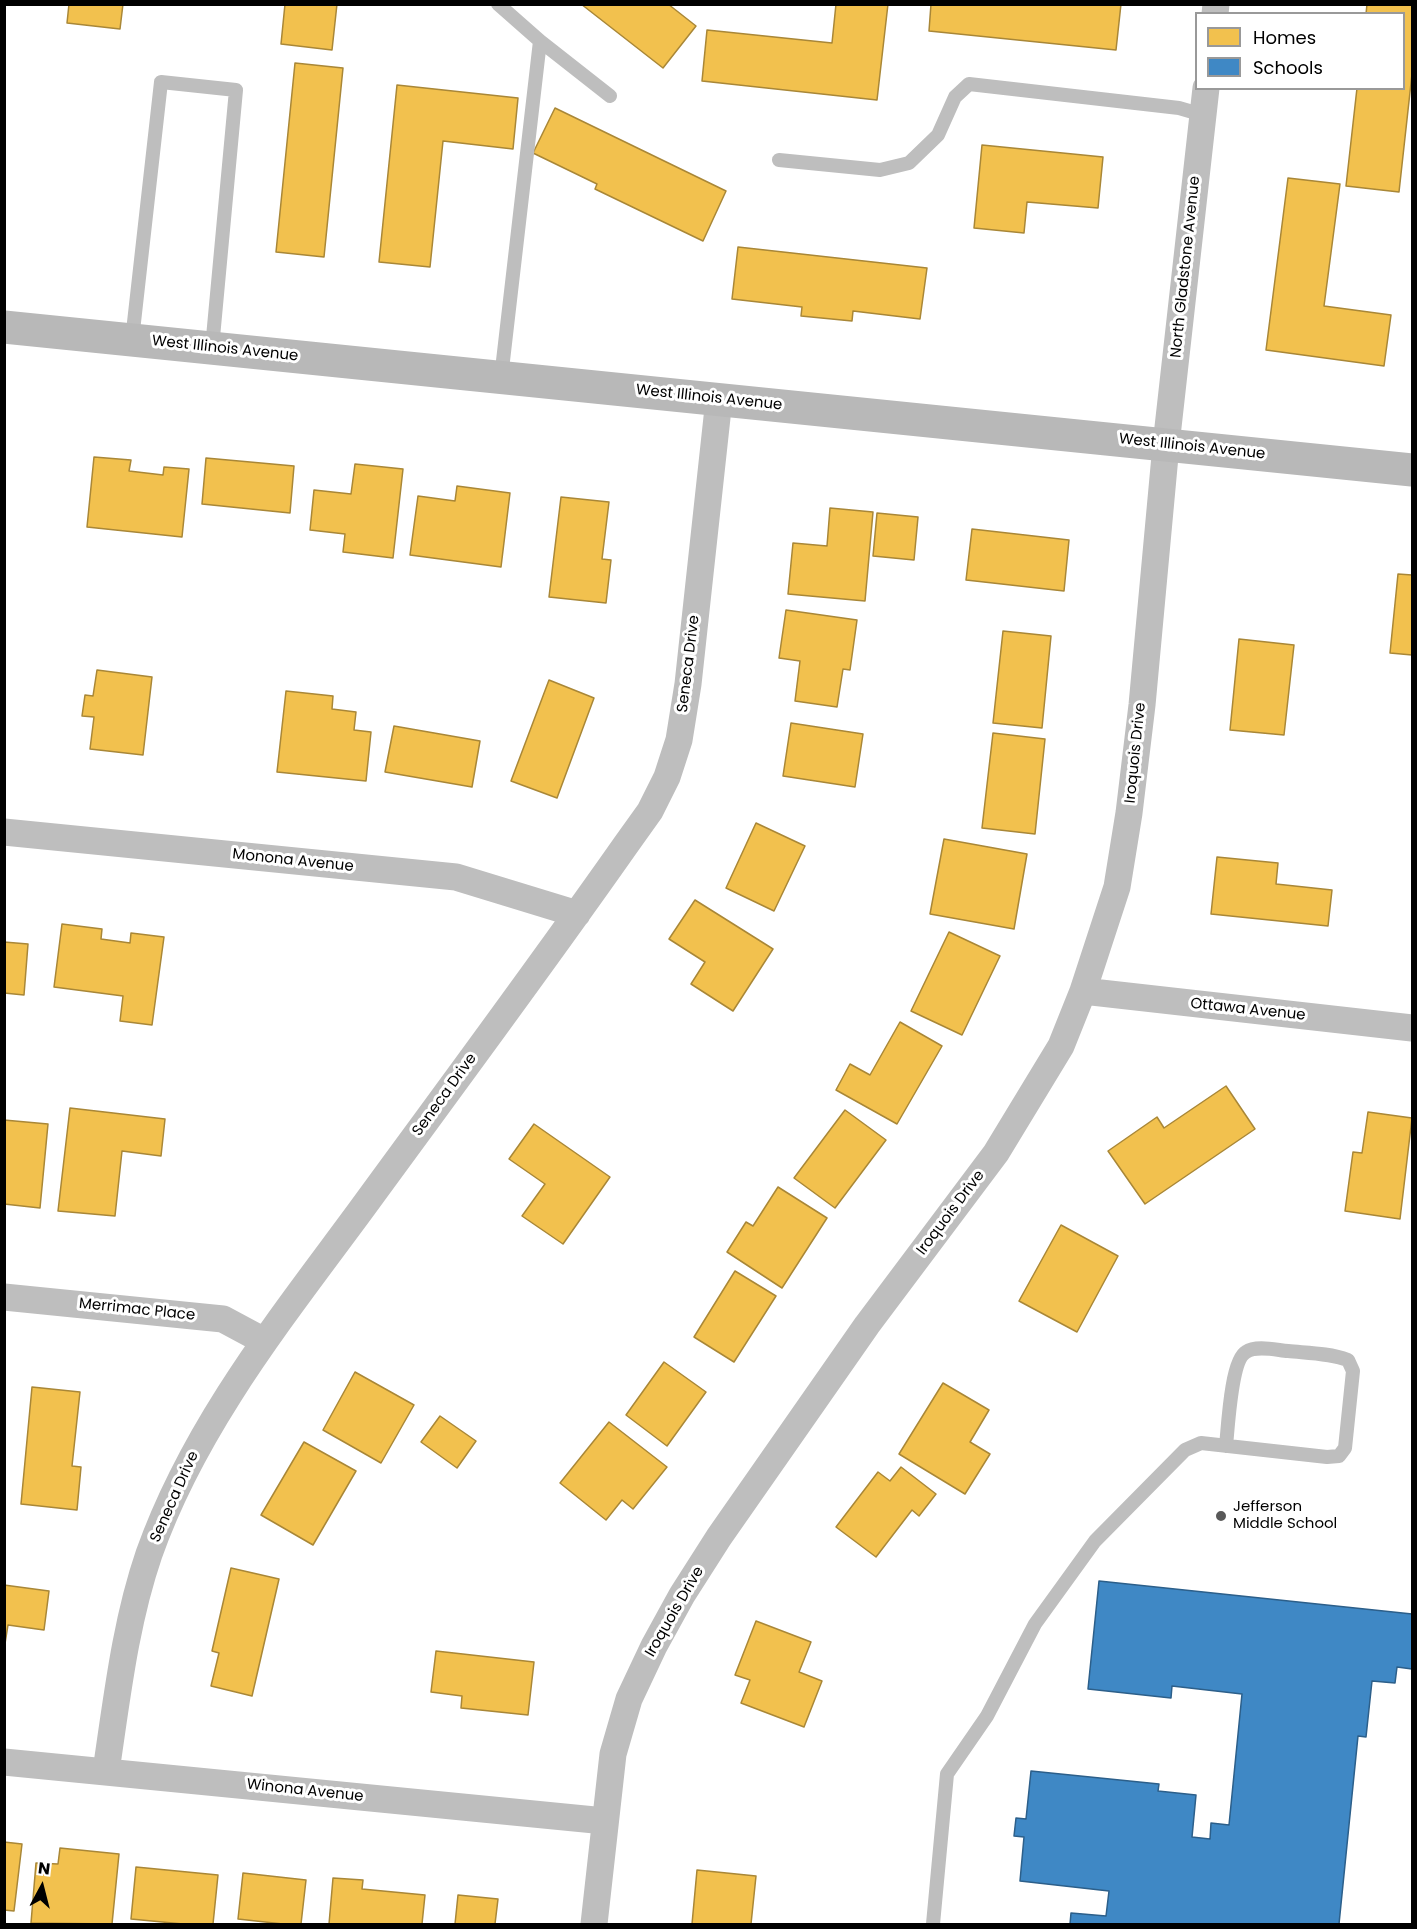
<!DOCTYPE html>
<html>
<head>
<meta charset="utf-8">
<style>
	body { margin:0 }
	#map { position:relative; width:1417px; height:1929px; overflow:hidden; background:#fff; font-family:Poppins,sans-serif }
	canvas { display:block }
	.frame { position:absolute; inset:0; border:6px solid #000; pointer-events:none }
	.legend { position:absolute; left:1195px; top:12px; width:210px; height:78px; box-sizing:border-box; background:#fff; border:2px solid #999; margin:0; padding:8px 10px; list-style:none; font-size:18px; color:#000 }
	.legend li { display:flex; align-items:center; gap:12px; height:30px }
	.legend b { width:30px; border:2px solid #999 }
	.north { position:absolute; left:12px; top:1857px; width:60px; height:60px; -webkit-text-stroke:4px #fff; paint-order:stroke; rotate:7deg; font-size:16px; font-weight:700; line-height:24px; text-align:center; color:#000 }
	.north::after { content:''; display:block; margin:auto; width:21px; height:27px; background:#000; clip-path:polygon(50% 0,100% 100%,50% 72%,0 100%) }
</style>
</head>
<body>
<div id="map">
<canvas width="1417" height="1929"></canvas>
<div class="frame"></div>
<ul class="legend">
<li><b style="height:16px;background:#f2c14e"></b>Homes</li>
<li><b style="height:16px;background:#3f88c5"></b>Schools</li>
</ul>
<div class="north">N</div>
</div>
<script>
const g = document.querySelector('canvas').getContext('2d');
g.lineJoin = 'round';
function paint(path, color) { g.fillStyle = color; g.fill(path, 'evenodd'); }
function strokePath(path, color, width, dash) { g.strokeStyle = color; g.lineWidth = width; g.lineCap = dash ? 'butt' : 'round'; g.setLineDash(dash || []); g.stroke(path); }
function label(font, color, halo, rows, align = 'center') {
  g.font = font + ' Poppins,sans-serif'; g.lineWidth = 6; g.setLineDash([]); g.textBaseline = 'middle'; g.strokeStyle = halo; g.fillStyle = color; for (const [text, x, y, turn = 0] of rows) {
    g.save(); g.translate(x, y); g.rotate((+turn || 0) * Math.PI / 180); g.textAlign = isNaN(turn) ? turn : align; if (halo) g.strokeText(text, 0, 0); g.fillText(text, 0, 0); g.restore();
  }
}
const homes = new Path2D(`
	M69,4H123L120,29L67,23Z
	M285,4H337L332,50L281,44Z
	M581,4H668L696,26L663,68Z
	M836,4H888L877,100L702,81L707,30L832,43Z
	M931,4H1121L1116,50L929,31Z
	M1367,4L1412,5V74L1399,192L1346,186L1357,88H1404V14H1366Z
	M295,63L343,68L324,257L276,252Z
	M397,85L518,98L513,149L443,141L430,267L379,262Z
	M555,108L726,191L703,241L595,189L597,184L533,153Z
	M982,145L1103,157L1098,208L1027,202L1024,233L974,228Z
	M1288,178L1340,184L1324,306L1391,315L1384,366L1266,350Z
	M738,247L927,268L920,319L853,311L852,321L801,316L802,307L732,299Z
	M94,457L131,460L129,471L163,475L164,467L189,469L182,537L87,527Z
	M206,458L294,466L290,513L202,504Z
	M355,464L403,469L393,558L343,552L345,534L310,530L314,490L351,494Z
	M457,486L510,493L501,567L410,555L418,496L455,501Z
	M561,497L609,502L602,559L611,560L606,603L549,597Z
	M830,508L873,512L865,601L788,594L793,543L827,546Z
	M877,513L918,517L914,560L873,556Z
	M972,529L1069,540L1064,591L966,580Z
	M1398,574L1412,575V655L1390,653Z
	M786,610L857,620L850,670L843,669L837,707L795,701L800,661L779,658Z
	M1003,631L1051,636L1042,728L993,723Z
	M1239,639L1294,645L1284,735L1230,730Z
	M97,670L152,677L143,755L90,749L94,717L82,716L85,695L93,696Z
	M549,680L594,698L557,798L511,781Z
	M286,691L333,696L332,709L356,712L354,730L371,732L366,781L277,772Z
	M791,723L863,734L855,787L783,776Z
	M394,726L480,741L472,787L385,772Z
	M993,733L1045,739L1035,834L982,828Z
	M756,823L805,846L774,911L726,888Z
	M944,839L1027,854L1014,929L930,914Z
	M1217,857L1278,863L1276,884L1332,890L1328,926L1211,914Z
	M695,900L773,949L733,1011L691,984L705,962L669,939Z
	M62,924L102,929L101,939L130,943L131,933L164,937L152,1025L120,1021L123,996L54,987Z
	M949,932L1000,956L962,1035L911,1011Z
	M4,942L28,944L24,995L4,993Z
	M900,1022L942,1046L897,1124L836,1090L850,1064L870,1075Z
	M1226,1086L1255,1129L1145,1204L1108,1151L1157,1117L1164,1128Z
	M70,1108L165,1119L161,1156L122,1151L115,1216L58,1211Z
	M845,1110L886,1140L835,1208L794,1178Z
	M1368,1112L1412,1118L1400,1219L1345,1211L1353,1152L1362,1153Z
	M4,1120L48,1124L40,1208L4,1204Z
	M534,1124L610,1177L563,1244L522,1216L545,1184L509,1159Z
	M778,1187L827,1218L782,1288L727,1252L746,1222L753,1226Z
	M1061,1225L1118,1256L1077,1332L1019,1301Z
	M735,1271L776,1296L734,1362L694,1337Z
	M664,1362L706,1392L667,1446L626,1415Z
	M355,1372L414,1405L381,1463L323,1430Z
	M943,1383L989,1410L970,1442L990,1454L965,1494L899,1454Z
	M32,1387L80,1392L72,1466L81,1467L77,1510L21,1504Z
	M440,1416L476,1441L457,1468L421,1442Z
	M609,1422L667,1467L633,1509L622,1500L606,1520L560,1483Z
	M304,1442L356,1471L313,1545L261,1515Z
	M901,1467L936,1494L919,1516L912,1510L876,1557L836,1527L878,1472L890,1481Z
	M231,1568L279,1579L252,1696L211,1686L219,1653L212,1651Z
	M4,1585L49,1591L44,1630L8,1625L4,1650Z
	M756,1621L811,1642L799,1672L822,1681L804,1727L741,1703L750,1680L735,1675Z
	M436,1651L534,1662L528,1715L461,1708L462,1696L431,1692Z
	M4,1842L22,1844L14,1911L4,1910Z
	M60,1848L119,1854L112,1924L31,1923L36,1863L58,1864Z
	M136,1867L218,1875L213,1924H183L131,1919Z
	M697,1870L756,1876L751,1924H692Z
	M243,1873L306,1880L301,1924H283L238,1919Z
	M333,1878L363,1880L362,1889L425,1895L422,1924H329Z
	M458,1895L498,1899L495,1924H455Z`);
paint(homes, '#f2c14e');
strokePath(homes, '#a98737', 1.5);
const schools = new Path2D(`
	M1099,1581L1412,1614V1669L1397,1667L1395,1683L1372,1681L1366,1737L1358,1736L1339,1924H1070L1071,1913L1106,1916L1109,1891L1020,1881L1024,1837L1014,1836L1016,1818L1026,1819L1031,1771L1159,1784L1158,1791L1196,1795L1192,1837L1210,1839L1211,1823L1229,1825L1242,1694L1172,1686L1171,1698L1088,1689Z`);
paint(schools, '#3f88c5');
strokePath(schools, '#2c5f8a', 1.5);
strokePath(new Path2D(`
	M498,4L540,41L610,96
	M779,160L880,170L909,163L938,135L955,97L969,84L1179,108L1203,115
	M132,340L161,82L236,90L212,348
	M501,378L540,41
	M933,1924L947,1774L987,1716L1035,1624L1095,1541L1185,1450L1201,1443L1327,1457L1339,1456L1345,1448L1353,1371L1348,1360C1329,1353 1308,1353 1288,1351C1276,1350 1256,1345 1246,1352C1231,1360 1228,1428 1226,1446`), '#bebebe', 14);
strokePath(new Path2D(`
	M1215,14L1216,4
	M4,832L456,877L577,914
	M1083,991L1412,1028
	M4,1297L223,1319L264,1341
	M4,1762L605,1821
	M106,1771C117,1698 125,1624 149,1554C194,1427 279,1321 358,1214C447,1092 538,970 625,846L650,811L667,777L679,740L688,684L719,399
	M594,1924L613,1754L629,1699L654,1646L682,1595L719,1537L867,1325L996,1153L1061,1046L1083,991L1117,887L1129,813L1142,705L1166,445L1206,88`), '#bebebe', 27);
strokePath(new Path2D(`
	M4,327L1412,470`), '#b8b8b8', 33);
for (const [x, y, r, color] of [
	[1221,1516,6,"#595959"]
]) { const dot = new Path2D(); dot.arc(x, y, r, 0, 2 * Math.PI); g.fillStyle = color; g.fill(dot); strokePath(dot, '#fff', 2); }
label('15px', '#000', '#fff', [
	["North Gladstone Avenue",1186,267,-84],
	["West Illinois Avenue",225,349,6],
	["West Illinois Avenue",709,398,6],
	["West Illinois Avenue",1192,447,6],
	["Seneca Drive",689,664,-83],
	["Iroquois Drive",1136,753,-84],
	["Monona Avenue",293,861,6],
	["Ottawa Avenue",1248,1010,6],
	["Seneca Drive",445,1095,-54],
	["Iroquois Drive",951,1213,-53],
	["Merrimac Place",137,1310,6],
	["Seneca Drive",175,1497,-66],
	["Iroquois Drive",675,1612,-60],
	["Winona Avenue",305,1791,6]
]);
label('15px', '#000', '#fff', [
	["Jefferson",1233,1507],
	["Middle School",1233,1524]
], 'left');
</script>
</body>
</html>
